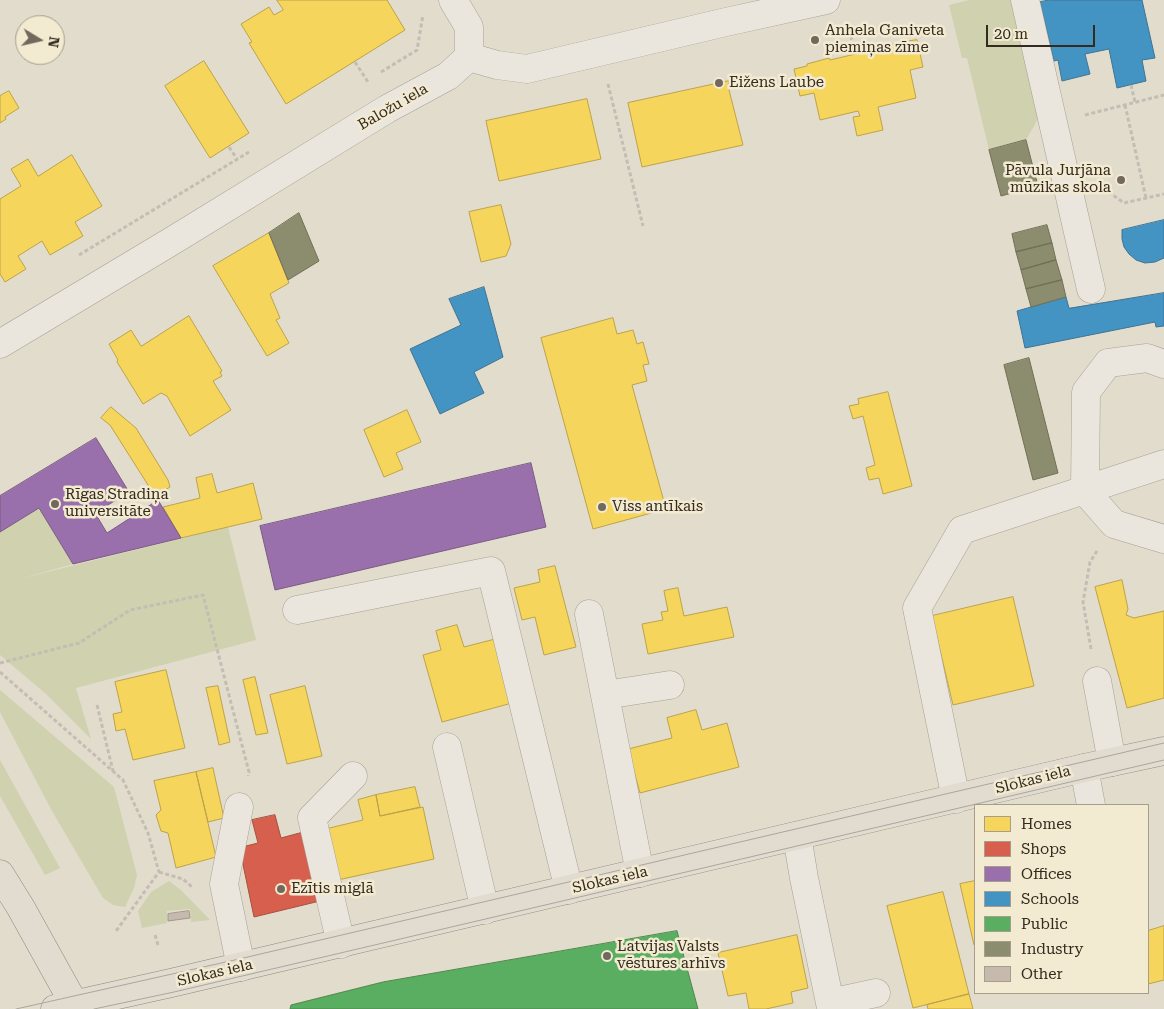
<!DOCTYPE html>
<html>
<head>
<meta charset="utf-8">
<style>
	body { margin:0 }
	#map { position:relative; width:1164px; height:1009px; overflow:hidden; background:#e2dccc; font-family:"Roboto Serif",serif }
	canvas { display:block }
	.legend { position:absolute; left:974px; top:804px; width:175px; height:190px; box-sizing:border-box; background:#f3ead2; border:1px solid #a79d8a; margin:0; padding:6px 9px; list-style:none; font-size:15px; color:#352a1e }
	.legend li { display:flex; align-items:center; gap:10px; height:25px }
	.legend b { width:25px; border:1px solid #a79d8a }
	.north { position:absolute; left:15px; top:15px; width:50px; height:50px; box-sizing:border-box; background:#f3ead2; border:1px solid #a79d8a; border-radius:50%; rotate:99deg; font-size:14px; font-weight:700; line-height:20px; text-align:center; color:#352a1e }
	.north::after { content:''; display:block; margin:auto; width:18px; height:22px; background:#72685b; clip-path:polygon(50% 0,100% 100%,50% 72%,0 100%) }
	.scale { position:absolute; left:986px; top:25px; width:109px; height:22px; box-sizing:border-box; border:2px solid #352a1e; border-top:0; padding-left:6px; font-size:15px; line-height:18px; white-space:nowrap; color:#352a1e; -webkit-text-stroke:4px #f3ead2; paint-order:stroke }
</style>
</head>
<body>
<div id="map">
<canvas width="1164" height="1009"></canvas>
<ul class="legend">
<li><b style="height:14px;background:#f6d55c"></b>Homes</li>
<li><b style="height:14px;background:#d6604d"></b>Shops</li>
<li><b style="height:14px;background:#9970ab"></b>Offices</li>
<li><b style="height:14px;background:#4393c3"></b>Schools</li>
<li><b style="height:14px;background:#5aae61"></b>Public</li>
<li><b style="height:14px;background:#8c8c6e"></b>Industry</li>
<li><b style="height:14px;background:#c5baad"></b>Other</li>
</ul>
<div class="north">N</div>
<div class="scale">20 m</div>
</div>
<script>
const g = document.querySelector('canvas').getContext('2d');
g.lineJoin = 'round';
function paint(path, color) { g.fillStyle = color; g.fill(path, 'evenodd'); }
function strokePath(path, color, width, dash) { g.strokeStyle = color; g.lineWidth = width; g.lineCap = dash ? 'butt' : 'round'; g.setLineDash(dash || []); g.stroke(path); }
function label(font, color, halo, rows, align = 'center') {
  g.font = font + ' "Roboto Serif",serif'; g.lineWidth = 5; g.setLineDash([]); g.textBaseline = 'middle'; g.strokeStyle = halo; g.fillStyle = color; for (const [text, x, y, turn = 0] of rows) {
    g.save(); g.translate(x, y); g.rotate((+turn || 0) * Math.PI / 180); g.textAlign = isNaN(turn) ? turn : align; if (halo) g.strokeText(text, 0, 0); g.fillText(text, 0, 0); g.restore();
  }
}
paint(new Path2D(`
	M969,0H1012L1038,119L1026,140L989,150L967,58H962L949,5Z
	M39,508L73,564L19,579L228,527L256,640L76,688L91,739L46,694L0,655V532Z
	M0,690L114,787L137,875L134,888L125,907L113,905L103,898L52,811L0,712Z
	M0,760L60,868L45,875L0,796Z
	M169,881L181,890L210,920L191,922L190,909L167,911V923L142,928L138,911L151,892Z`), '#d0d1af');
const homes = new Path2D(`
	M277,0H387L405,30L286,104L249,43L252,42L241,24L269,7L274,15L283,10Z
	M917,40L923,67L910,70L916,98L878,107L883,130L857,136L853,117L860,116L858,111L820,120L814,93L800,96L794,69L807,66V64L829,58L830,60L881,48L880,46Z
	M204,61L249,133L210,158L165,86Z
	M729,81L728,86L743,145L642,167L628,103Z
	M9,91L19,108L5,117L6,119L0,123V96Z
	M587,99L601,159L499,181L486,121Z
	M72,155L102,206L75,222L83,236L50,255L42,241L18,256L26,269L5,282L0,274V199L21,186L11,169L28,159L38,176Z
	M501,205L511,244L506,256L481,262L469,212Z
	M269,233L289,283L270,294L280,318L276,320L289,343L267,356L213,266Z
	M189,316L222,371L220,372L222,376L213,381L231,410L190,436L167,396L161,393L143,404L117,362L118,360L109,344L131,330L141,346Z
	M613,318L617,334L633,330L637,344L643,342L649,364L643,365L647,381L632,385L666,509L593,529L541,338Z
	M888,392L912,486L883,494L879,478L869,480L866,468L875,465L863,416L853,419L849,406L859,404L858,399Z
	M111,407L136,428L168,480L170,487L155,496L110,425L101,418Z
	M407,410L421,442L396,453L403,469L384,477L364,430Z
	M212,474L217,493L253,483L262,519L181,538L163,507L200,498L196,478Z
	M555,566L576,647L544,655L535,617L522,620L514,588L540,582L538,570Z
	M1122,580L1128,609L1126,615L1134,618L1164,611V698L1127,708L1095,587Z
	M678,588L684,616L727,607L734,637L648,654L642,624L663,620L661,612L668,611L664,591Z
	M1013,597L1034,686L953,705L932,616Z
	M457,625L464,647L495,639L512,703L442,722L423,655L441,650L436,631Z
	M166,670L185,748L133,760L125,729L116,731L113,714L122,712L115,682Z
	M255,677L268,733L256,735L243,680Z
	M218,686L230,742L219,745L206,688Z
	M305,686L322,756L287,764L270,695Z
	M696,710L702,730L727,723L739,767L640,793L628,749L672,738L667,718Z
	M213,768L224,818L208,822L196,772Z
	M196,772L216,857L176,868L168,833L161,831L156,815L161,810L154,781Z
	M415,787L420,807L380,816L376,795Z
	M376,795L380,816L423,807L434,859L333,881L321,830L363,820L358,800Z
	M975,881V944L974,945L960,884Z
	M943,892L969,994L913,1008L887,906Z
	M1164,926V980L1148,984V931Z
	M797,935L808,988L791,992L793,1003L766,1009H749L746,993L728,996L718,953Z
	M969,994L973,1009H928L927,1005Z`);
paint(homes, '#f6d55c');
strokePath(homes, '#bca249', 1);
const shops = new Path2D(`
	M275,815L281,838L307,831L324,900L254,917L241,855L246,846L258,843L252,820Z`);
paint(shops, '#d6604d');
strokePath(shops, '#a6503f', 1);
const offices = new Path2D(`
	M96,438L129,492L95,513L107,533L158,500L181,538L73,564L39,508L0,532V496Z
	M531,463L546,527L275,590L260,526Z`);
paint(offices, '#9970ab');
strokePath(offices, '#7b5b81', 1);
const schools = new Path2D(`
	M1050,0H1142L1155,58L1142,60L1146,81L1117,88L1109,49L1085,54L1090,74L1062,81L1058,60L1054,61L1040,2Z
	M1164,220V258L1155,262L1145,263L1136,260L1129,254L1124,247L1122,239V230Z
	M484,287L503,357L474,372L484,393L440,414L410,349L461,325L449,299Z
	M1164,293V326L1156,327L1155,322L1025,348L1017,311L1066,297L1069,308Z`);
paint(schools, '#4393c3');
strokePath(schools, '#3f7492', 1);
const public = new Path2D(`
	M677,931L698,1009H290L291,1005L383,982Z`);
paint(public, '#5aae61');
strokePath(public, '#4f864d', 1);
const industry = new Path2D(`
	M1026,140L1038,186L1001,196L989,150Z
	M299,213L319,261L288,280L269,233Z
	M1047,225L1052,243L1016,252L1012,234Z
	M1052,243L1056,260L1021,270L1016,252Z
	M1056,260L1062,280L1026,289L1021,270Z
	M1062,280L1066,297L1031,307L1026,289Z
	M1029,358L1058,473L1033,480L1004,365Z`);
paint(industry, '#8c8c6e');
strokePath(industry, '#726f56', 1);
const building = new Path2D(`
	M189,911L190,918L168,921V914Z`);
paint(building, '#c5baad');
strokePath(building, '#a2988c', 1);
const minor = new Path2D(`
	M453,0L469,27V57
	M1025,0L1091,289
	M469,57L497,65L527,69L726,22L826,0
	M0,344L172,241L387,109L448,76L469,57
	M1164,364L1147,358L1108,363L1086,392L1085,491L1114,524L1164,539
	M297,610L491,571L569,890
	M589,614L640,873
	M1097,681L1112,762
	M605,695L670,685
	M447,747L485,910
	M1084,768L1091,805
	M956,799L917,608L962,530L1164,464
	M239,807L224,884L241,967
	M797,836L804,878L830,1003L876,993
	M341,944L312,818L353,776`);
const major = new Path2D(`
	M0,874L21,908L77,1009
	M55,1009L171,983L1084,768L1164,751`);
strokePath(minor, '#a7a195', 29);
strokePath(major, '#8d867c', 29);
strokePath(new Path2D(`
	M848,23L855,54
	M355,62L368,82
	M381,72L417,50L423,15
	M608,84L643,226
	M1131,85L1135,102
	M1125,105L1146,198
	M1085,115L1164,95
	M229,147L237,159
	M1103,188L1124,203L1164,194
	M79,255L249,152
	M1091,649L1083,602L1090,562L1097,551
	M0,663L79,643L130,610L203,595L249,772L248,776
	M0,672L123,780L148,833L159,872L116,931
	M97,705L113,771
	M159,872L183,879L192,887
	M155,935L158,945`), '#c3bdb4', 3, [4, 2.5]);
strokePath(minor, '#eae6dd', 28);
strokePath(major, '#e1dccf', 28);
strokePath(new Path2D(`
	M16,1009L239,959L1164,743
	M94,1009L174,992L1164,760`), '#aaa69d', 1);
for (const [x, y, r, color] of [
	[815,40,5,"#72685b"],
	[719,83,5,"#72685b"],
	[1121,180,5,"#72685b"],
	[55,504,5,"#72685b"],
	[602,507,5,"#72685b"],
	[281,889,5,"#72685b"],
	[607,956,5,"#72685b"]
]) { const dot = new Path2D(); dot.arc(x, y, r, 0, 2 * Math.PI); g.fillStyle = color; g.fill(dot); strokePath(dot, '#f3ead2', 2); }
label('15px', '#352a1e', '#f3ead2', [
	["Anhela Ganiveta",825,31],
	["piemiņas zīme",825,48],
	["Eižens Laube",729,83],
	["Pāvula Jurjāna",1111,171,"right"],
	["mūzikas skola",1111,188,"right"],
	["Rīgas Stradiņa",65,495],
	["universitāte",65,512],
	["Viss antīkais",612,507],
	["Ezītis miglā",291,889],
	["Latvijas Valsts",617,947],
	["vēstures arhīvs",617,964]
], 'left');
label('15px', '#352a1e', '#f3ead2', [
	["Baložu iela",393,107,-30],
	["Slokas iela",1033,780,-14],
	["Slokas iela",610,880,-13],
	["Slokas iela",215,973,-13]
]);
</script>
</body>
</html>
